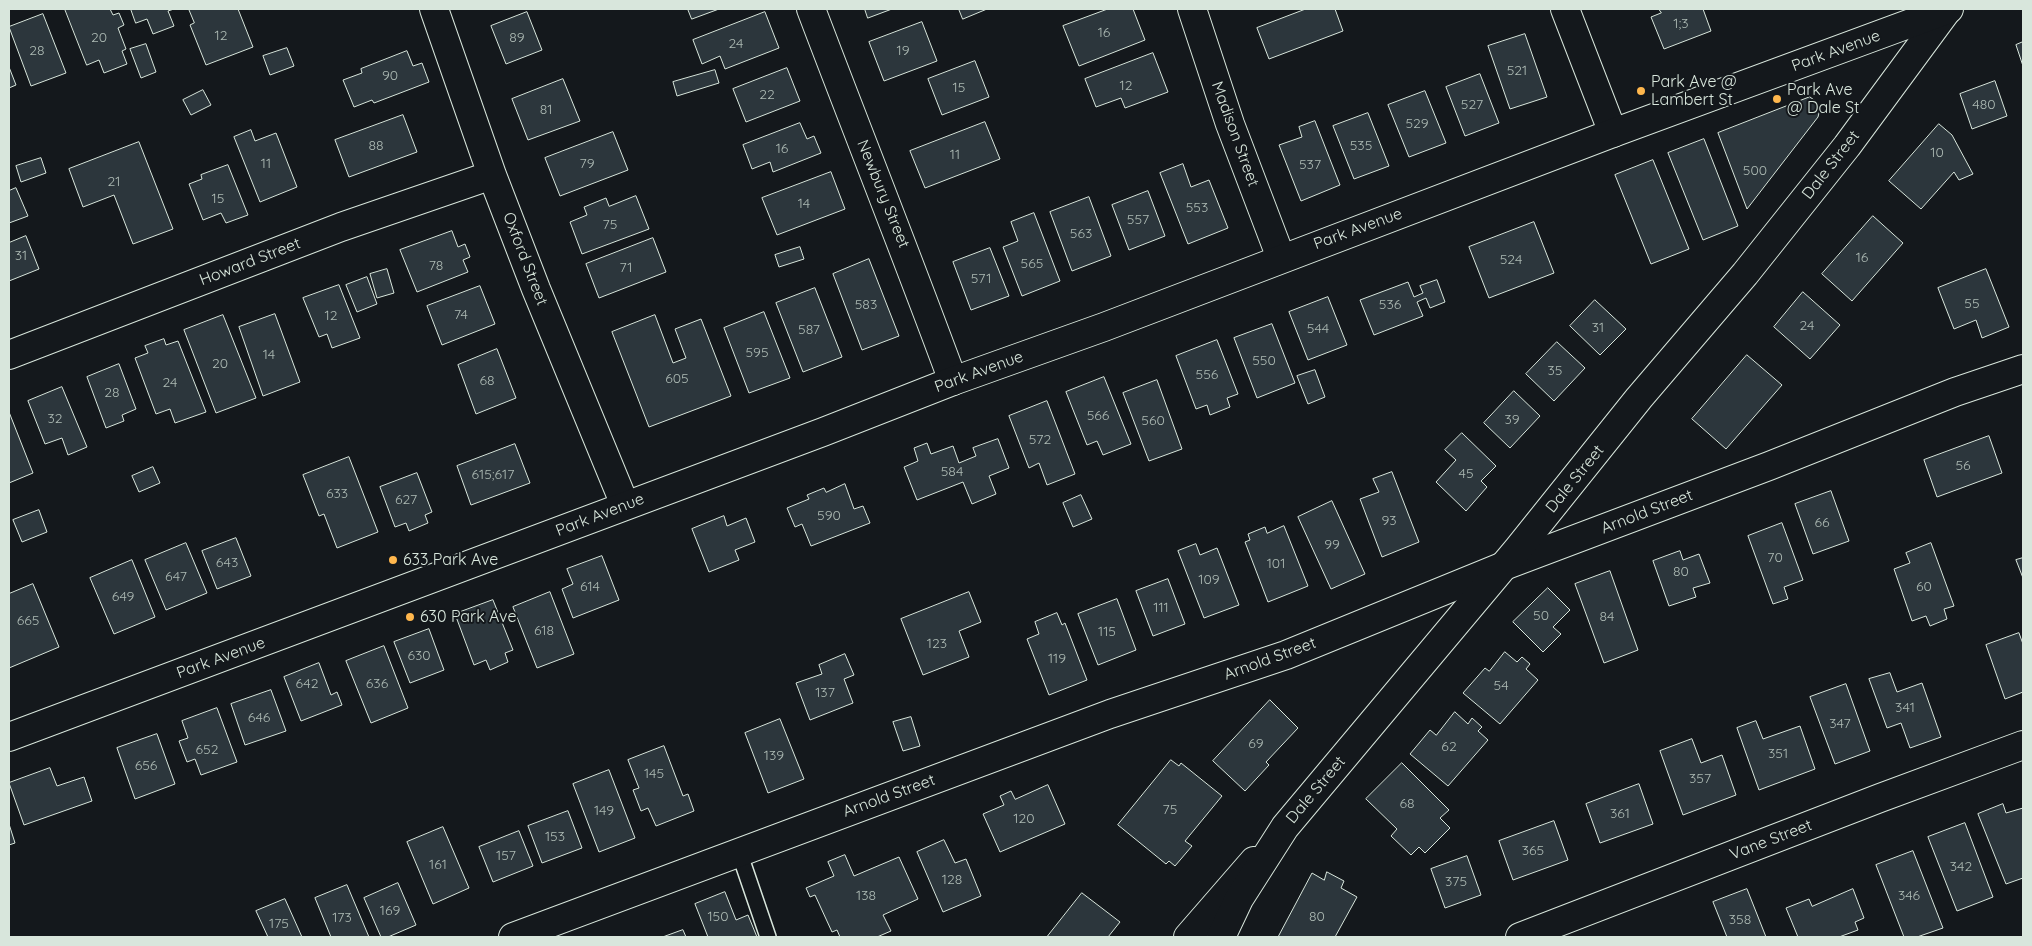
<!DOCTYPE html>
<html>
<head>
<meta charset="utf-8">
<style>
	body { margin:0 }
	#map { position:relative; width:2032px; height:946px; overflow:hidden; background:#14181c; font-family:Quicksand,sans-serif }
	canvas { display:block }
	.frame { position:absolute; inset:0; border:10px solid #d8e6dc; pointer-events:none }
</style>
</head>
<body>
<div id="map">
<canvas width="2032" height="946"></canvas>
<div class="frame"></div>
</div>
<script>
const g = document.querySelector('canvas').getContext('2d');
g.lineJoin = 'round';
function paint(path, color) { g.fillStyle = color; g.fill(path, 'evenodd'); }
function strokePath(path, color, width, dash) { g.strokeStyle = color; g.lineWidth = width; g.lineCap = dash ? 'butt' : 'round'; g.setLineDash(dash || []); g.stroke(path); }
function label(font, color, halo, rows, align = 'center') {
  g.font = font + ' Quicksand,sans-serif'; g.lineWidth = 4; g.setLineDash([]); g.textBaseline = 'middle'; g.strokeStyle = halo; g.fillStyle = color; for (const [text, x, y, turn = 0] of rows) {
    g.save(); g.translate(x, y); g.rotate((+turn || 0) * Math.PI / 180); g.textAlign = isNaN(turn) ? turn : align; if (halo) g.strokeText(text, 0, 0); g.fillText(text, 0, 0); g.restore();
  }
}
const building = new Path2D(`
	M65,9H110L113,15L119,13L124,25L118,28L126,49L122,51L127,64L104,73L99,60L87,65Z
	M131,9H174L168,11L174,26L153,34L147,19L136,23Z
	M189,9H238L253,47L206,65L190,25L194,23Z
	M688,9H719L692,19Z
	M865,9H892L868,18Z
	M959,9H987L963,19Z
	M1108,9H1133L1145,40L1079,66L1063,26Z
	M1306,9H1335L1343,31L1269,59L1257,28Z
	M1659,9H1703L1711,31L1664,49L1651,17L1661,13Z
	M527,12L542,50L506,64L491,26Z
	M765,12L779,48L725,69L720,56L702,64L693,40Z
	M43,14L66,73L31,86L9,27Z
	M922,22L937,61L884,81L869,42Z
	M1525,34L1547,97L1510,109L1488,46Z
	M2023,42V66L2016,45Z
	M146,44L156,72L141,78L130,49Z
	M287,48L294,66L270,75L263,56Z
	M407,51L413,66L422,63L429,82L374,103L372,100L354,107L343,80L362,73L361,69Z
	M1153,53L1168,92L1125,108L1121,98L1096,107L1085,79Z
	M975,61L989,97L942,115L928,79Z
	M9,67L16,85L9,88Z
	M787,68L800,101L746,122L733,89Z
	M715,70L719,83L677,96L673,82Z
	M1480,74L1499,123L1465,136L1446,87Z
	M563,79L580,121L528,140L512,99Z
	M1995,81L2007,116L1972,129L1960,94Z
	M203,90L211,105L191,115L183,100Z
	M1425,91L1446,143L1409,157L1388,105Z
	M1810,97L1818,103L1820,109L1818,117L1747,209L1718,133Z
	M1368,113L1389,166L1354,179L1333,126Z
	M403,115L417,152L349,177L335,140Z
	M1315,121L1340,185L1301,201L1279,145L1302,137L1299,127Z
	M985,122L1000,159L925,188L910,151Z
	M800,123L807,139L814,136L821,153L773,172L770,162L752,169L743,145Z
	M1939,124L1952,135L1973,174L1959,180L1954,172L1921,209L1889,181Z
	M251,130L255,141L276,133L297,187L260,202L234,137Z
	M613,132L628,170L560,196L545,158Z
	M1704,139L1738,226L1703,240L1668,153Z
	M139,142L173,229L133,244L114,195L83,207L69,169Z
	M41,158L46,173L21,182L16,166Z
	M1653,160L1689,249L1651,264L1615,175Z
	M1183,164L1191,187L1209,180L1228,228L1188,244L1160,173Z
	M228,165L248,215L226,223L221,213L203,220L189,184L202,179L201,175Z
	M831,172L845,209L777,235L762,198Z
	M16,188L28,216L9,223V191Z
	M1148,191L1165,236L1129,250L1112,205Z
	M636,196L649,229L582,254L570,222L587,215L584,207L606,198L609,206Z
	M1089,197L1111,256L1072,271L1050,212Z
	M1034,213L1060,281L1022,296L1003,247L1018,241L1011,222Z
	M1873,216L1903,243L1852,301L1822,274Z
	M1534,222L1554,273L1489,298L1469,247Z
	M452,231L458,247L465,244L470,257L463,260L468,272L417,292L400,250Z
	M26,236L39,269L9,281V243Z
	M653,238L666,272L599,298L586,264Z
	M800,247L804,259L779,267L775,255Z
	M990,248L1009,296L971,310L953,262Z
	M869,259L899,336L862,350L833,274Z
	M387,269L394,293L377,298L370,274Z
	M1986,269L2009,327L1982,338L1976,320L1954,329L1938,288Z
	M367,277L377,304L357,312L346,285Z
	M1437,280L1445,302L1430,308L1426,298L1417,302L1423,316L1374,335L1360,300L1408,282L1414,297L1423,293L1420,286Z
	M339,285L360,338L332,348L327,334L319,337L303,298Z
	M480,286L495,324L442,345L427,306Z
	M815,288L842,357L803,372L776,303Z
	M1803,292L1840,325L1810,359L1774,327Z
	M1328,297L1347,345L1308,360L1289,312Z
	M1595,300L1626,329L1600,355L1570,326Z
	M764,312L790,378L749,393L724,328Z
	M275,314L300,382L263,396L239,327Z
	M223,315L256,398L216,413L184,330Z
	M655,315L673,363L686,358L675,329L701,319L731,396L649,427L612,332Z
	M1272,324L1295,383L1257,398L1234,338Z
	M164,339L166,345L178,341L206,412L175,423L170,409L156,414L135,358L148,353L145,346Z
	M1217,340L1238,394L1227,398L1230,407L1210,415L1207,405L1196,409L1176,356Z
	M1557,342L1585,368L1554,401L1526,374Z
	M497,349L516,398L476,414L458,365Z
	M1747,355L1782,385L1726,449L1692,419Z
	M119,364L136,409L122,415L124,421L106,428L87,377Z
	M1315,370L1325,397L1308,404L1297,376Z
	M1104,377L1131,444L1103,455L1097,441L1087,445L1066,392Z
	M1157,380L1182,449L1149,461L1123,393Z
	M62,387L87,447L68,455L62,438L45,444L28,401Z
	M1514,391L1540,416L1510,448L1484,423Z
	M1047,401L1075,474L1047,485L1039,463L1029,468L1009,416Z
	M9,412L33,473L9,483Z
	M1462,433L1496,466L1481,481L1487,487L1466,511L1436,482L1456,460L1445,450Z
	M1989,436L2002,473L1937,497L1924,460Z
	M998,439L1009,468L989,476L996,494L972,504L963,482L917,500L904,467L918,461L914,448L927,443L931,454L953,446L959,463L976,456L973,448Z
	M515,444L530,483L471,505L457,466Z
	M349,457L378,532L337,548L324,514L319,516L303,475Z
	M153,467L160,483L139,492L132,476Z
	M1392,472L1419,542L1382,557L1360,499L1379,492L1373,479Z
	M417,473L432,512L425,515L428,523L409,531L406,523L395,527L380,487Z
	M845,484L854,509L863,506L870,523L811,546L802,524L795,527L787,508L809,499L807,495L824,488L826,492Z
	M1831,491L1849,541L1813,554L1795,504Z
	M1081,495L1092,519L1073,527L1063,503Z
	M1332,501L1365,574L1331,589L1298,517Z
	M39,510L47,532L22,542L13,520Z
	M724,516L727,526L746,518L755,542L735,550L739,560L709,572L692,529Z
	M1782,523L1803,580L1784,587L1788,599L1773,604L1748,536Z
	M1284,526L1308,586L1268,602L1245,542L1250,540L1248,534L1265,527L1267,533Z
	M236,538L251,576L217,589L202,551Z
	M186,543L207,593L166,610L145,560Z
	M1931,543L1954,606L1944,609L1947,619L1930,626L1926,616L1912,621L1894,569L1910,563L1906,553Z
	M1196,544L1200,555L1217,548L1239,605L1204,618L1178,551Z
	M1680,551L1683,560L1699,554L1710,583L1693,588L1696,597L1669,606L1653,561Z
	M602,556L619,600L573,618L562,589L573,584L567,569Z
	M2023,558V578L2016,560Z
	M132,560L155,617L114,634L90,578Z
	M1610,571L1638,650L1604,663L1575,584Z
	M1168,579L1185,624L1153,636L1136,591Z
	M33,584L59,647L9,668V594Z
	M1548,588L1570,610L1553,627L1561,634L1543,652L1513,622Z
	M550,592L574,654L537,668L513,607Z
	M969,592L981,622L959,631L969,657L923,675L901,619Z
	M1117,599L1136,650L1098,665L1078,614Z
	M493,600L513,650L505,653L508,662L490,670L486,660L474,665L455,614Z
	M1057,613L1062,625L1065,623L1087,680L1049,695L1027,639L1039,634L1035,622Z
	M429,629L444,670L410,683L394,642Z
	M2019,633L2023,644V692L2005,699L1986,645Z
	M384,646L408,708L371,723L346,661Z
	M1505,652L1517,662L1522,657L1530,664L1526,669L1538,680L1500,724L1463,693L1485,668L1489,671Z
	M845,654L854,675L844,679L853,703L810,720L796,683L822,674L819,665Z
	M319,663L331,695L337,692L342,705L301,721L284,677Z
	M1890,673L1897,692L1922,683L1941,737L1910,748L1901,723L1887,728L1869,679Z
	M1846,684L1870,751L1835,764L1810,697Z
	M271,690L286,731L245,745L231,704Z
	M1270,700L1298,728L1266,762L1269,765L1245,791L1213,761Z
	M217,708L237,762L201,775L195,759L187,762L179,741L188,738L182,721Z
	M1455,712L1468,724L1472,718L1482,727L1478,731L1488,740L1448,786L1410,754L1430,730L1436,735Z
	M911,717L920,746L903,751L893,722Z
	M780,719L804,779L768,793L745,733Z
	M1756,721L1763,739L1800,726L1815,769L1759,790L1737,728Z
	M157,734L175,784L135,799L117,748Z
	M1692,739L1701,763L1722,755L1736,795L1683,815L1660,751Z
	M664,746L683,796L688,794L694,811L656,826L648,808L641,811L633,790L639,788L628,760Z
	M1171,760L1179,766L1181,763L1222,796L1185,841L1192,846L1175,866L1169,861L1166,864L1118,825Z
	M1402,763L1449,810L1440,818L1450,828L1425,853L1419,847L1411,855L1391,836L1397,829L1366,799Z
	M50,768L57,786L84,777L92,801L24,825L9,783Z
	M609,770L635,838L599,852L573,784Z
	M1639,784L1653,824L1600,843L1586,804Z
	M1048,785L1065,824L1000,852L983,814L1004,805L1000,796L1011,791L1015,799Z
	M2003,804L2006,813L2023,808V878L2006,884L1978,814Z
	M568,811L582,848L542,863L528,826Z
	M1554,821L1568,860L1513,880L1499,841Z
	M1965,823L1993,897L1957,911L1928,837Z
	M9,824L15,843L9,845Z
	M443,827L469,888L433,904L407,842Z
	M519,831L533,866L493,882L479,847Z
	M944,840L955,863L966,859L981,896L943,912L917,852Z
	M1913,851L1943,928L1917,937H1904L1876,865Z
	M845,855L854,876L899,857L918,899L883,915L891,931L877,937H840L837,930L832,932L815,895L810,897L806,888L834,876L828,862Z
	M1467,856L1481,895L1445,908L1431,869Z
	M1327,872L1344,881L1341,888L1357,897L1335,937H1278L1312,873L1324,880Z
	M398,883L416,925L388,937H381L364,898Z
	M347,885L369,937H331L315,898Z
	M1747,889L1766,937H1727L1713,902Z
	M1853,889L1864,918L1855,922L1858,930L1839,937H1798L1786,908L1809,899L1812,906Z
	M725,892L736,920L748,915L757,937H708L695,904Z
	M1082,893L1120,922L1108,937H1050L1048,936Z
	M285,899L302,937H268L256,911Z
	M683,930L686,937H663Z`);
paint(building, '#2c363c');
strokePath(building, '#d8e6dc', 1);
const service = new Path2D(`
	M739,852L768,937`);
const minor = new Path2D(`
	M434,9L492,175L536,289L625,505
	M811,9C858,133 907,256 953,381
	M1192,9L1230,124L1281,258
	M1565,9L1613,133
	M9,355L341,227L492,175
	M513,937L1110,714L1286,655L1504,566L1769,466L1955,392L2023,369
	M1188,937L1254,861
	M1520,937L1880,798L2023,745`);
const tertiary = new Path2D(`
	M1221,937L1239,899L1285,827L1518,549L1639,398L1745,274L1847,146L1948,9`);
const secondary = new Path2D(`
	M9,737L823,432L953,381L1104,327L1613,133L1949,9`);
strokePath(service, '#d8e6dc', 18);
strokePath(minor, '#d8e6dc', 30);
strokePath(tertiary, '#d8e6dc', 30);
strokePath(secondary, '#d8e6dc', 30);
strokePath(service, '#14181c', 15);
strokePath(minor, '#14181c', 28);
strokePath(tertiary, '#14181c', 28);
strokePath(secondary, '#14181c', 28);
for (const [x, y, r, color] of [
	[1641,91,5,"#ffb74d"],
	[1777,99,5,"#ffb74d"],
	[393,560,5,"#ffb74d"],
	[410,617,5,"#ffb74d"]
]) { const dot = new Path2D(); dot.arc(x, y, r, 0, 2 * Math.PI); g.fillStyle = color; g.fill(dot); strokePath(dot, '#14181c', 2); }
label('14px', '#adbab4', null, [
	["1;3",1681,24],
	["16",1104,33],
	["12",221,36],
	["20",99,38],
	["89",517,38],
	["24",736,44],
	["28",37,51],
	["19",903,51],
	["521",1517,71],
	["90",390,76],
	["12",1126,86],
	["15",959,88],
	["22",767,95],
	["527",1472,105],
	["480",1984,105],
	["81",546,110],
	["529",1417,124],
	["88",376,146],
	["535",1361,146],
	["16",782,149],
	["10",1937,153],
	["11",955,155],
	["11",266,164],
	["79",587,164],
	["537",1310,165],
	["500",1755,171],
	["21",114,182],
	["15",218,199],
	["14",804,204],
	["553",1197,208],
	["557",1138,220],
	["75",610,225],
	["563",1081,234],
	["31",21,256],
	["16",1862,258],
	["524",1511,260],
	["565",1032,264],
	["78",436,266],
	["71",626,268],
	["571",981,279],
	["55",1972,304],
	["583",866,305],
	["536",1390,305],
	["74",461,315],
	["12",331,316],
	["24",1807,326],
	["31",1598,328],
	["544",1318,329],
	["587",809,330],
	["595",757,353],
	["14",269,355],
	["550",1264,361],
	["20",220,364],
	["35",1555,371],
	["556",1207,375],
	["605",677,379],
	["68",487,381],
	["24",170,383],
	["28",112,393],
	["566",1098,416],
	["32",55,419],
	["39",1512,420],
	["560",1153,421],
	["572",1040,440],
	["56",1963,466],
	["584",952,472],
	["45",1466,474],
	["615;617",493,475],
	["633",337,494],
	["627",406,500],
	["590",829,516],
	["93",1389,521],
	["66",1822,523],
	["99",1332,545],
	["70",1775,558],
	["643",227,563],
	["101",1276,564],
	["80",1681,572],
	["647",176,577],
	["109",1209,580],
	["614",590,587],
	["60",1924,587],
	["649",123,597],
	["111",1161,608],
	["50",1541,616],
	["84",1607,617],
	["665",28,621],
	["618",544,631],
	["115",1107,632],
	["123",937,644],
	["630",419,656],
	["119",1057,659],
	["642",307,684],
	["636",377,684],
	["54",1501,686],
	["137",825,693],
	["341",1905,708],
	["646",259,718],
	["347",1840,724],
	["69",1256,744],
	["62",1449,747],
	["652",207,750],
	["351",1778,754],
	["139",774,756],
	["656",146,766],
	["145",654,774],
	["357",1700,779],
	["68",1407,804],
	["75",1170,810],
	["149",604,811],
	["361",1620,814],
	["120",1024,819],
	["153",555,837],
	["365",1533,851],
	["157",506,856],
	["161",438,865],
	["342",1961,867],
	["128",952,880],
	["375",1456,882],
	["138",866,896],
	["346",1909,896],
	["169",390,911],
	["150",718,917],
	["80",1317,917],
	["173",342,918],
	["358",1740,920],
	["175",279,924]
]);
label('16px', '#d8e6dc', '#14181c', [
	["Park Avenue",1836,51,-20],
	["Madison Street",1235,134,70],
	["Dale Street",1831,165,-52],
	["Newbury Street",883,194,68],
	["Park Avenue",1358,229,-20],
	["Oxford Street",525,259,69],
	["Howard Street",250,262,-21],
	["Park Avenue",979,372,-20],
	["Dale Street",1575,479,-51],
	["Arnold Street",1647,512,-21],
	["Park Avenue",600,515,-21],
	["Park Avenue",221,658,-20],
	["Arnold Street",1270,659,-20],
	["Dale Street",1316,790,-50],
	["Arnold Street",889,796,-20],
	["Vane Street",1771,840,-21]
]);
label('16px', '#d8e6dc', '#14181c', [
	["Park Ave @",1651,82],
	["Lambert St",1651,100],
	["Park Ave",1787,90],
	["@ Dale St",1787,108],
	["633 Park Ave",403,560],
	["630 Park Ave",420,617]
], 'left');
</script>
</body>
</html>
